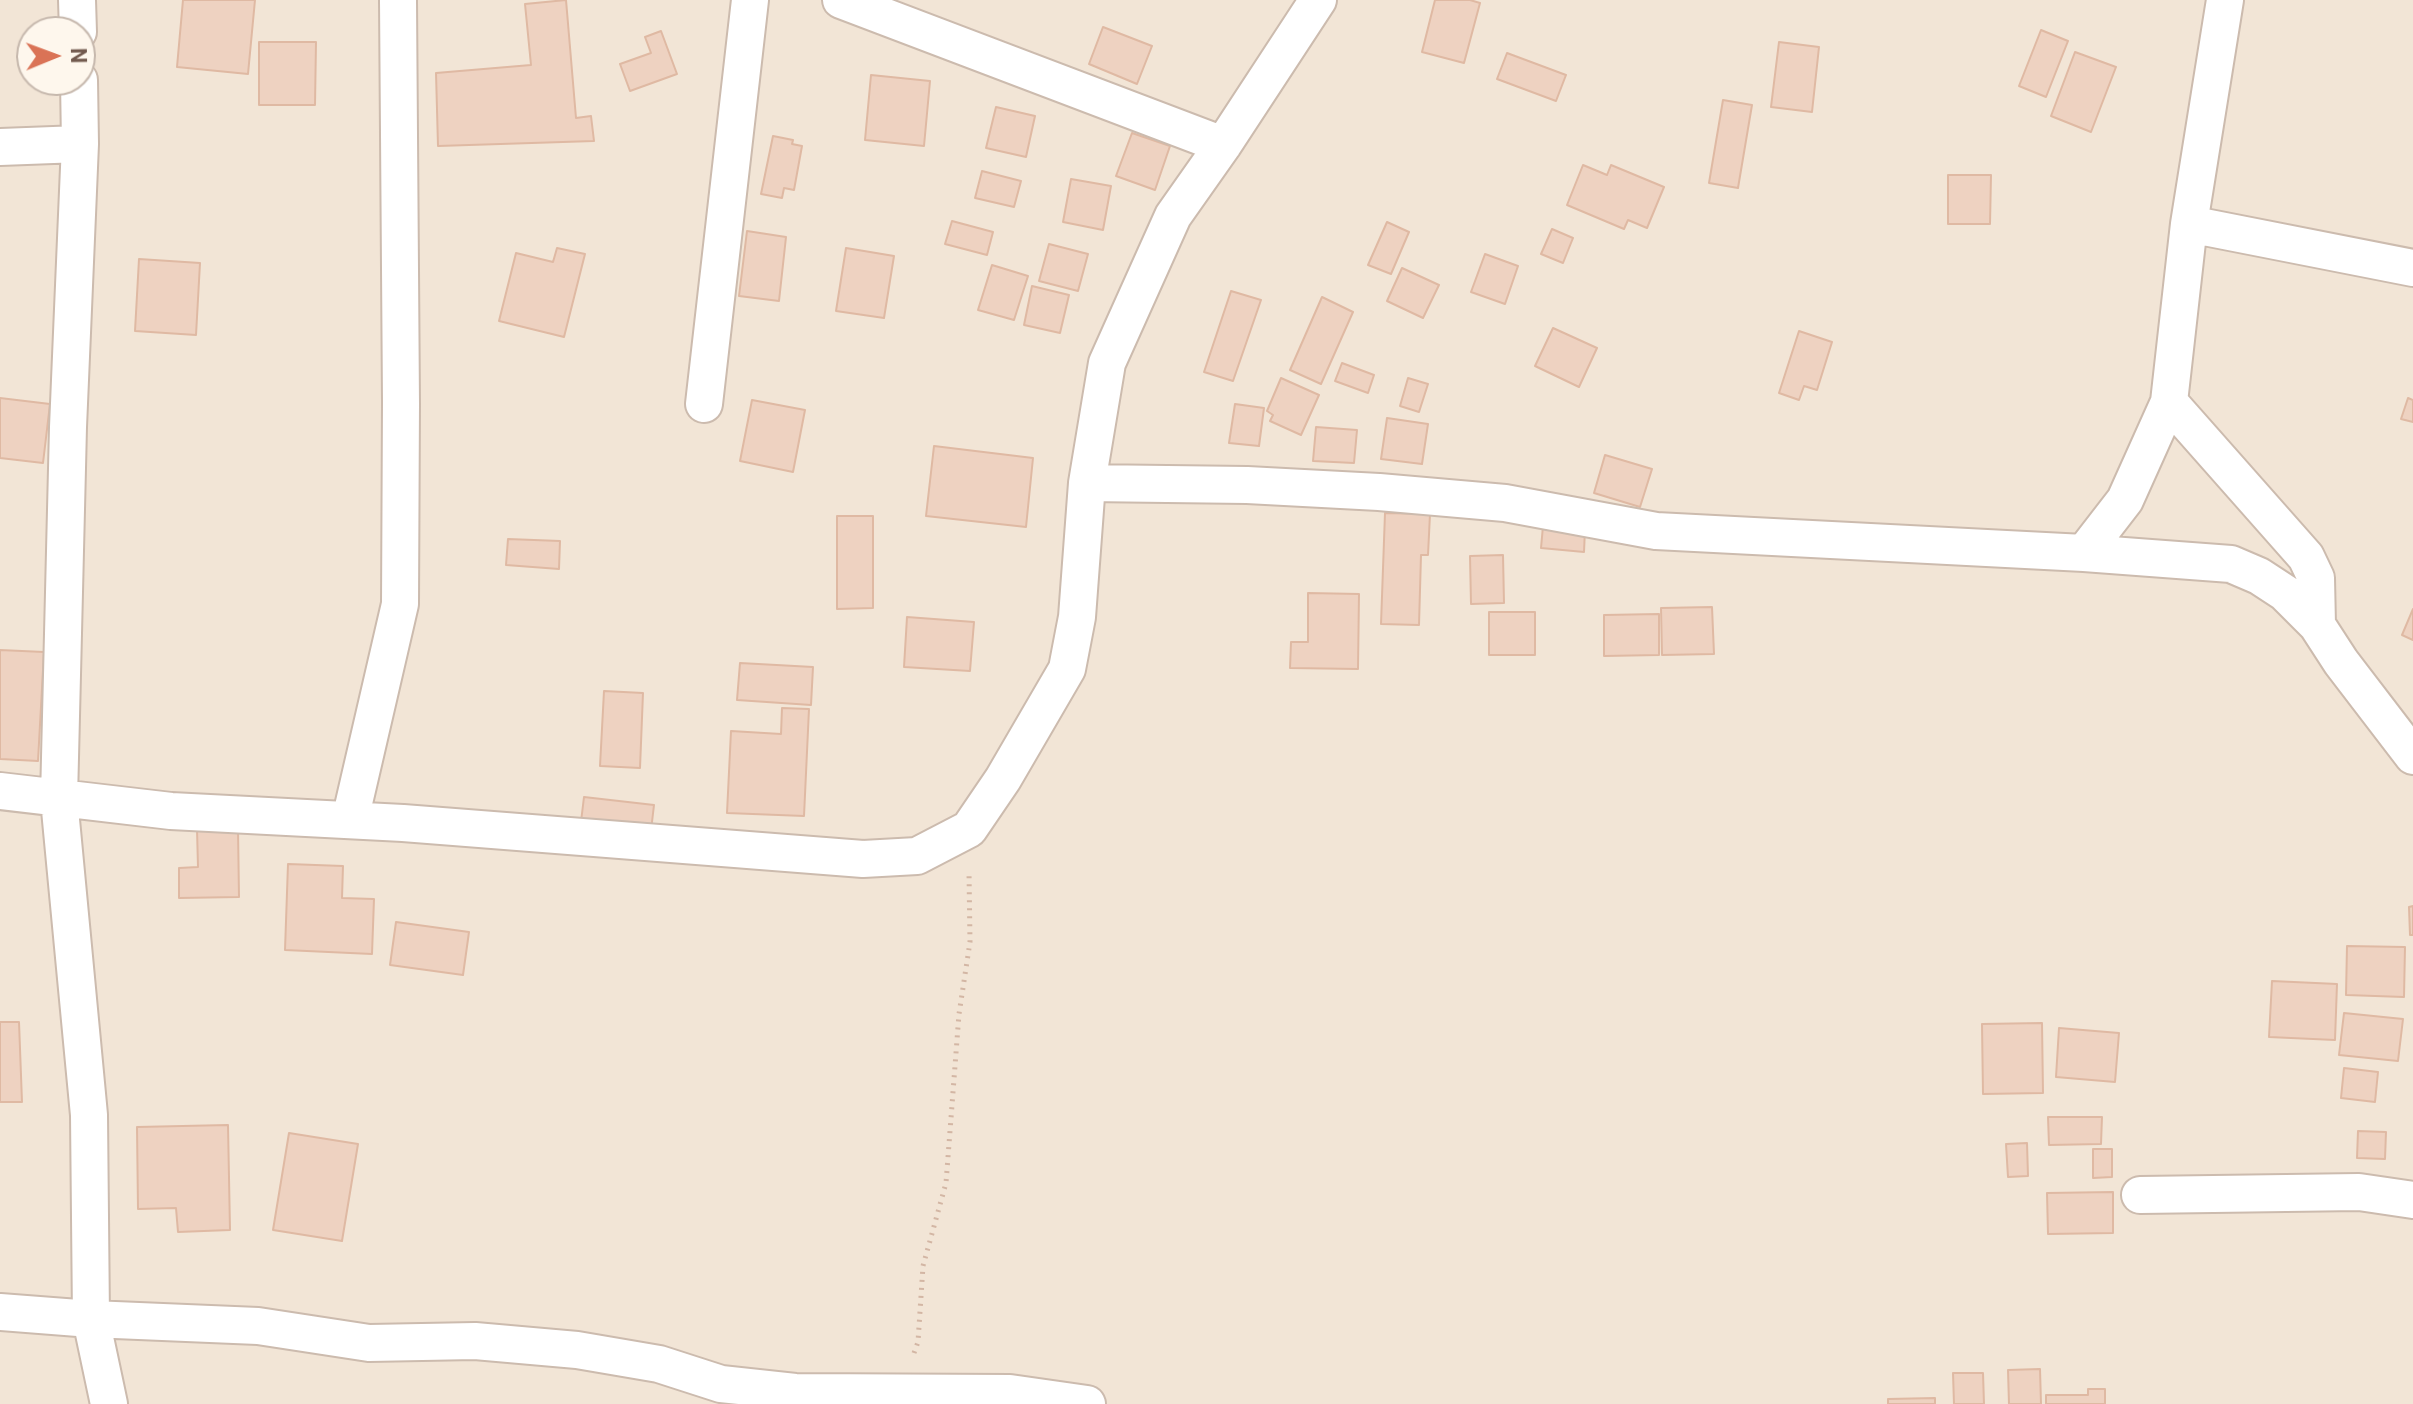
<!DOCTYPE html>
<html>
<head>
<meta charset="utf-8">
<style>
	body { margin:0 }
	#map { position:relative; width:2413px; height:1404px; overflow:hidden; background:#fbf3e7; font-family:Roboto,sans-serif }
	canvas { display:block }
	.north { position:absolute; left:16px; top:16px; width:80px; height:80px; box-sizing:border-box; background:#fef7ed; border:2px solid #c6b8ad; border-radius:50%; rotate:89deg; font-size:22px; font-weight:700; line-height:32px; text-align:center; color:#725a4e }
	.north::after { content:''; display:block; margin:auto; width:28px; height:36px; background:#da7356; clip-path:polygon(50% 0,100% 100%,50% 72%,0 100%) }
</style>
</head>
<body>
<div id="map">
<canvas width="2413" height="1404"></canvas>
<div class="north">N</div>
</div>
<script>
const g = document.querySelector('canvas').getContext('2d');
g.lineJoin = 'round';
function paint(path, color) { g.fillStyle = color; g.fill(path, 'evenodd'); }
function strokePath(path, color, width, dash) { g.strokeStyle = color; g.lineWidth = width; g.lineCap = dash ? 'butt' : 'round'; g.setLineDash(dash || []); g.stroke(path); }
paint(new Path2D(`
	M0,0H2413V1404H0ZM32,32H80V80H32Z`), '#f2e5d6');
const building = new Path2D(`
	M183,0H255L248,74L177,67Z
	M566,0L576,118L591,116L594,141L438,146L436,73L531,65L525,4Z
	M1435,0H1470L1480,3L1464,63L1422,52Z
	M1103,27L1152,46L1137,84L1089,64Z
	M2041,30L2068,41L2046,97L2019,86Z
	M661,31L677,74L630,91L620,64L651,53L645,37Z
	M259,42H316L315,105H259Z
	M1779,42L1819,47L1812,112L1771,107Z
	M2075,52L2116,67L2091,132L2051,116Z
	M1507,53L1566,75L1556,101L1497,79Z
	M871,75L930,81L924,146L865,140Z
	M1723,100L1752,105L1738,188L1709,183Z
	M996,107L1035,116L1026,157L986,148Z
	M1132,133L1170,146L1155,190L1116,176Z
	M773,136L793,140L792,144L802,146L794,190L784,188L782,198L761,194Z
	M1583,165L1607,175L1611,165L1664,187L1647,228L1628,220L1624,229L1567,205Z
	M982,171L1021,181L1014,207L975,198Z
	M1948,175H1991L1990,224H1948Z
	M1071,179L1111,186L1103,230L1063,222Z
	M952,221L993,232L987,255L945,244Z
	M1387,222L1409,232L1391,274L1368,265Z
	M1552,229L1573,238L1563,263L1541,254Z
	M747,231L786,237L779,301L739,296Z
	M1049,244L1088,254L1078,291L1039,281Z
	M557,248L585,254L564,337L499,321L516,253L553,262Z
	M846,248L894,256L884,318L836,311Z
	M1485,254L1518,266L1505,304L1471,292Z
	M139,259L200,263L196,335L135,331Z
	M992,265L1028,276L1014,320L978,310Z
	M1402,268L1439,285L1423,318L1387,301Z
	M1032,286L1069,295L1060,333L1024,325Z
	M1231,291L1261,300L1233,381L1204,372Z
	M1322,297L1353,312L1321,384L1290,370Z
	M1553,328L1597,348L1579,387L1535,366Z
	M1799,331L1832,342L1817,390L1804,386L1799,400L1779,393Z
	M1342,363L1374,375L1368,393L1335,381Z
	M1281,378L1319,395L1301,435L1270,421L1273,415L1267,411Z
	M1408,378L1428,384L1419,412L1400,406Z
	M0,398L50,404L43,463L0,458Z
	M2408,398L2413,400V422L2401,419Z
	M752,400L805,410L793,472L740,461Z
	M1235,404L1264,408L1259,446L1229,443Z
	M1387,418L1428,424L1422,464L1381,459Z
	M1316,427L1357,430L1354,463L1313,461Z
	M934,446L1033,458L1026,527L926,516Z
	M1605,455L1652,469L1640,507L1594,493Z
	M1385,513L1430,514L1428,555H1421L1419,625L1381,624Z
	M837,516H873V608L837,609Z
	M1543,526L1585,529L1584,552L1541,548Z
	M508,539L560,541L559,569L506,565Z
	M1503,555L1504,603L1471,604L1470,556Z
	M1308,593L1359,594L1358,669L1290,668L1291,642H1308Z
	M1712,607L1714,654L1662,655L1661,608Z
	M2413,609V640L2402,635Z
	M1489,612H1535V655H1489Z
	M1659,614V655L1604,656V615Z
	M907,617L974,622L970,671L904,667Z
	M0,650L44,652L38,761L0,759Z
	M740,663L813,667L811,705L737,700Z
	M604,691L643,693L640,768L600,766Z
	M782,708L809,709L804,816L727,813L731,731L781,734Z
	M584,797L654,805L650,839L580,830Z
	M238,828L239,897L179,898V868L198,867L197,829Z
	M288,864L343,866L342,898L374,899L372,954L285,950Z
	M2413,906V935H2410L2409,907Z
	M396,922L469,932L463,975L390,965Z
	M2347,946L2405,947L2404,997L2346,995Z
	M2272,981L2337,984L2335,1040L2269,1037Z
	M2344,1013L2403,1019L2398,1061L2339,1055Z
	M0,1022H19L22,1102H0Z
	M2042,1023L2043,1093L1983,1094L1982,1024Z
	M2059,1028L2119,1033L2115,1082L2056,1077Z
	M2344,1068L2378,1072L2375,1102L2341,1098Z
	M2048,1117H2102L2101,1144L2049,1145Z
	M228,1125L230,1230L178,1232L176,1208L138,1209L137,1127Z
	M2358,1131L2386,1132L2385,1159L2357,1158Z
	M289,1133L358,1144L342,1241L273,1230Z
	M2027,1143L2028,1176L2008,1177L2006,1144Z
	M2093,1149H2112V1177L2093,1178Z
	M2113,1192V1233L2048,1234L2047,1193Z
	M2040,1369L2041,1404H2009L2008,1370Z
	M1953,1373H1983L1984,1404H1954Z
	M2088,1389H2105V1404H2046V1395H2088Z
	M1935,1398V1404H1888V1399Z`);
paint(building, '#eed2c1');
strokePath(building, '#dfb9a3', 2);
const minor = new Path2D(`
	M77,0L78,32
	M841,0L1223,145
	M79,80L80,144L68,427L59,799L89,1115L91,1319L109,1404
	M0,147L80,144
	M2189,224L2413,268
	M2169,402L2306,557L2316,578L2317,625
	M704,404L750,0
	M1087,483L1247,485L1379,492L1505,503L1656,531L2084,553L2231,564L2259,576L2285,593L2317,625L2341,662L2413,756
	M2084,553L2125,500L2169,402L2189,224L2225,0
	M0,791L171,811L403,823L863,859L917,856L969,829L1003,779L1067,669L1077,617L1087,483L1107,363L1173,216L1223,145L1318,0
	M350,820L400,604L401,403L398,0
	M2140,1195L2359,1192L2413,1200
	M0,1312L91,1319L258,1326L369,1343L475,1341L577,1350L659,1364L721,1384L795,1392L1010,1393L1087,1404`);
strokePath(minor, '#ccbbae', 40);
strokePath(new Path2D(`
	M914,1353L918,1342L923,1266L946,1183L959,1014L970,942L969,872`), '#d3b6a4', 5, [2, 6]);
strokePath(minor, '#fff', 36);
</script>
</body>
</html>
